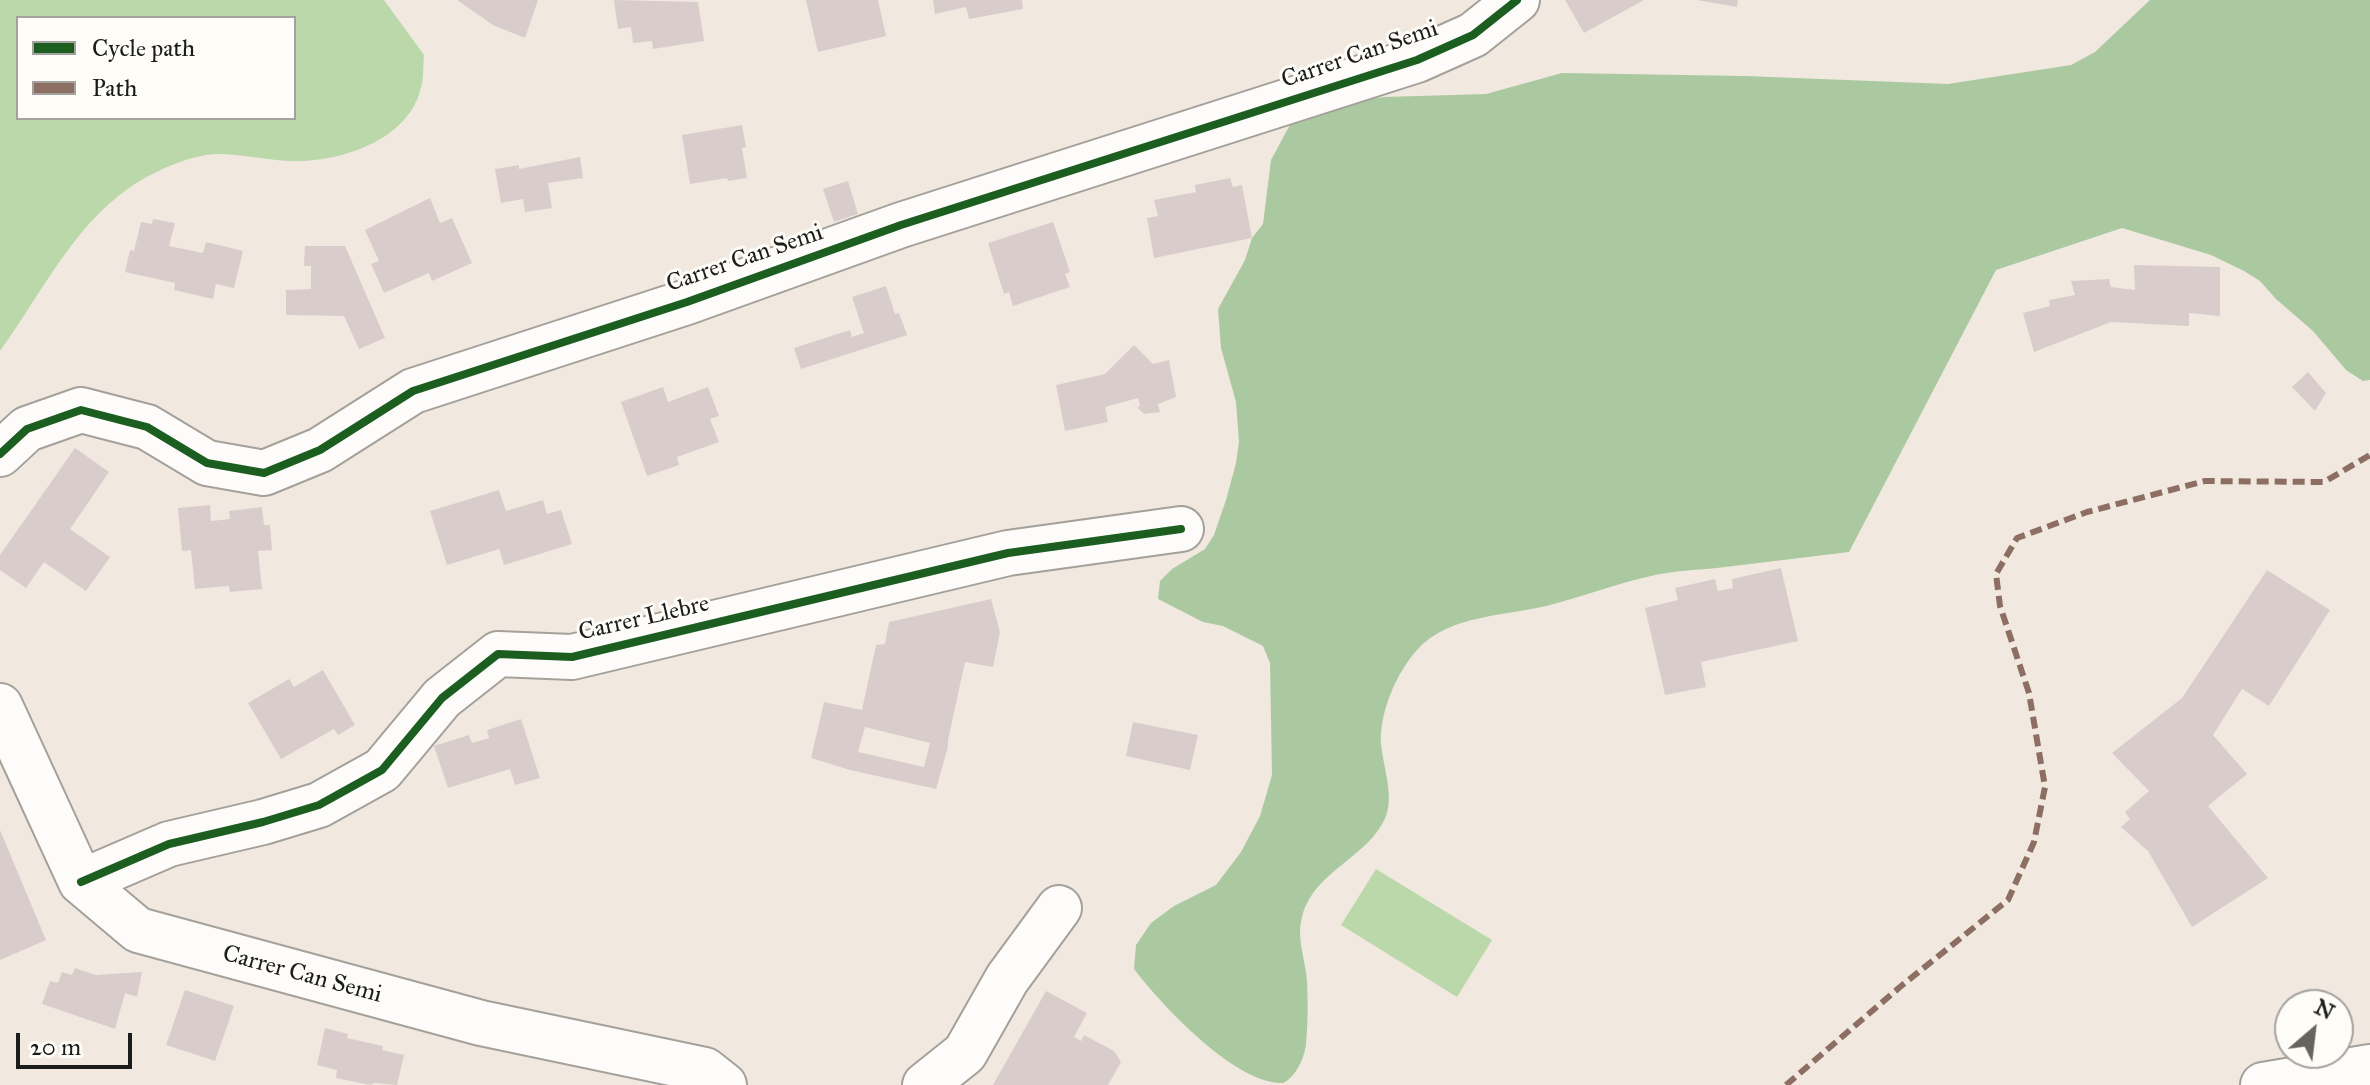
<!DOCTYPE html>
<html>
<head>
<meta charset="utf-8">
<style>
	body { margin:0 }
	#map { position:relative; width:2370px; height:1085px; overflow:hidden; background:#f1e9df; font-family:"IM FELL Great Primer",serif }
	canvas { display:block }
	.legend { position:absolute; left:16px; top:16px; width:280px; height:104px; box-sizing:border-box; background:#fdfcf7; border:2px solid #a3a29f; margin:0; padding:10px 14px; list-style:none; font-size:24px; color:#1c1c1c }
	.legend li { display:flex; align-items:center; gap:16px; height:40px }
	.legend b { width:40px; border:2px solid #a3a29f }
	.north { position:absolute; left:2274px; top:989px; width:80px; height:80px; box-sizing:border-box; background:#fdfcf7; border:2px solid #a3a29f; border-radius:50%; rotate:28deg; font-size:22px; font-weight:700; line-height:32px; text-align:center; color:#1c1c1c }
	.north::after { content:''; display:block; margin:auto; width:28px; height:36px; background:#676460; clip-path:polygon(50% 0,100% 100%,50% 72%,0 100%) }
	.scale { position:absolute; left:16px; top:1033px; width:116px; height:36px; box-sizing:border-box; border:4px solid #1c1c1c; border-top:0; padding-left:10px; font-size:24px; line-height:28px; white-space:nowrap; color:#1c1c1c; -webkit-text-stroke:6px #fdfcf7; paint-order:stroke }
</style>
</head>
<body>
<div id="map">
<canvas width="2370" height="1085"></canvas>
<ul class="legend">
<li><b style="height:10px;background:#1b5e20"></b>Cycle path</li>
<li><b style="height:10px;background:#8d6e63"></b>Path</li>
</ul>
<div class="north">N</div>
<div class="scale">20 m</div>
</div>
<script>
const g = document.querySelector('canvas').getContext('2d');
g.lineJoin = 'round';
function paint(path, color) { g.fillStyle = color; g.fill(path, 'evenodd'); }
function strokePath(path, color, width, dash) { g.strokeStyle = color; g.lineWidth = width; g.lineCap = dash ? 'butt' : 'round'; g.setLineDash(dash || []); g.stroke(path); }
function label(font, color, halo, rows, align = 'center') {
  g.font = font + ' "IM FELL Great Primer",serif'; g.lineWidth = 6; g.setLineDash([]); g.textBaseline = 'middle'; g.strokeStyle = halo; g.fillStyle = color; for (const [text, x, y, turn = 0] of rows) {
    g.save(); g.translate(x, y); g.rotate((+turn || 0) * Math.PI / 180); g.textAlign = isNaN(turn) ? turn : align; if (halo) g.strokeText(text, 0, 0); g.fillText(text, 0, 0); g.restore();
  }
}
paint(new Path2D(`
	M0,0H384L424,55C423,66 424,80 420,91C406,142 337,163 290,161C266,160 242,154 217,154C191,155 165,167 143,179C77,217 43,292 0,351ZM18,18H294V118H18Z
	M1376,869L1492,940L1457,997L1341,925Z`), '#bbd8ab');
paint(new Path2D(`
	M2150,0H2370V380L2363,381L2346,370L2313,331L2276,299L2260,281L2244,271L2211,255L2122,228L1996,270L1849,552C1805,557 1761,563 1717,568C1695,570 1672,571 1651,576C1615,584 1581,597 1546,606C1505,616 1448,615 1417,650C1396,673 1379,714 1381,744C1383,766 1394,795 1386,816C1369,858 1314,870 1302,917C1296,940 1306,960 1307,982C1308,1001 1308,1024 1306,1043C1305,1057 1296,1077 1283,1083C1235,1085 1159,1002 1134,969L1136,945L1151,923L1174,906L1216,885L1241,852L1260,816L1272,775L1270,663L1263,646L1223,626L1203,622L1158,599L1160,581L1172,569L1205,549L1214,535L1226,500L1236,463L1239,442L1236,402L1221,348L1218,309L1245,260L1252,238L1263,224L1271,160L1291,123L1344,103L1384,97L1486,94L1562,73L1745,76L1948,84L2071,65L2095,52Z`), '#abc9a1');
paint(new Path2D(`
	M457,0H538L525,38L493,25Z
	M614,0L698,2L704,41L653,49L652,41L633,43L631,27L618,29Z
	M806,0H878L886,36L818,52Z
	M933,0H1022L1023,9L969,19L966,7L935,14Z
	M1565,0H1644L1584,33Z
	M1697,0H1738L1737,7Z
	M742,125L746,147L742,148L747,178L728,181L727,178L690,184L682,135Z
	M580,157L583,178L548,183L552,208L525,212L523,199L501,203L495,169L519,165V169Z
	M1230,178L1233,187L1242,185L1252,238L1154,258L1147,218L1158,216L1154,200L1196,192L1195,185Z
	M848,181L858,214L834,222L823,189Z
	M430,198L440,223L452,218L472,263L432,281L429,273L384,293L371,264L379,261L365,230Z
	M153,219L175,223L169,246L203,253L206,242L243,251L234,288L216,284L213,299L174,290L175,283L125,272L130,250L134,251L141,222L152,224Z
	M1053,222L1070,272L1065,274L1070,287L1013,306L1009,292L1004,294L988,243Z
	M305,246H345L385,338L359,349L344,316L286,315V290L311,289V266H304Z
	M2134,265L2220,267V316L2189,313V326L2111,322L2034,352L2023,313L2050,306L2049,300L2075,295L2071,281L2109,279L2111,287L2135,290Z
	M886,286L895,314L899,313L907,335L801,369L794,348L850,330L852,337L864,333L852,297Z
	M1134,345L1153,364L1169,360L1176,397L1158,404L1160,412L1144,414L1137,407L1140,406L1138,398L1105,407L1108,422L1065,431L1056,385L1105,374Z
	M2308,372L2326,393L2315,411L2292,387Z
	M663,387L668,402L708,387L719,416L710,419L719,442L677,457L679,465L647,476L621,402Z
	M75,448L109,472L70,529L110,557L86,591L44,562L26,588L0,570V555Z
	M499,490L506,511L543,500L547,514L561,510L572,544L504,565L499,549L447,565L430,511Z
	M210,505L211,521L230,519L229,511L262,507L264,525H270L272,550L258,551L262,589L230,592L229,586L195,589L191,550L182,551L178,508Z
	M1781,568L1798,641L1701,662L1706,687L1665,695L1645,608L1678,600L1675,588L1715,579L1718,591L1733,588L1732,579Z
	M2267,570L2330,610L2269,706L2242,689L2213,735L2247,774L2208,806L2268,878L2192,927L2148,851L2121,827L2130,819L2125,812L2149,791L2112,753L2182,698Z
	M991,599L1000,632L993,667L965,662L948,740V747L936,789L850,770L811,758L824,702L862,710L876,645L885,644L889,622ZM865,727L930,743L924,767L858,752Z
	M323,670L355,725L338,735L334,729L281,759L248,703L289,679L294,687Z
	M521,719L540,778L515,785L510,769L448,788L434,746L469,735L472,743L489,738L487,730Z
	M1133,722L1198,735L1190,770L1126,756Z
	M0,830L46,940L0,960Z
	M75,968L96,975L142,972L137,997L125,993L115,1029L42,1004L50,981L58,983L62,972L72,975Z
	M185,990L234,1006L215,1061L166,1045Z
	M1046,991L1087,1013L1074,1037L1081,1041L1084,1035L1114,1051L1121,1062L1108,1085H993Z
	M325,1028L348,1034L347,1038L383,1046L382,1050L404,1055L397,1085L375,1083L370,1085L336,1078L337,1070L317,1065Z`), '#d9cdcc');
const minor = new Path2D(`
	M0,454L27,429L81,410L147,427L207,463L264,473L320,450L413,391L687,302L901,225L1417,60L1473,35L1517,0
	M0,706L81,882L138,930L481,1023L705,1070L724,1085
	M81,882L169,844L263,822L319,805L382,770L442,698L498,654L572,657L1008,553L1181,529
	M925,1085L965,1053L1007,979L1059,908
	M2263,1085L2370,1067`);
strokePath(minor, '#a4a09a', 48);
strokePath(minor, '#fdfcfa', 44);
strokePath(new Path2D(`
	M1786,1085L1900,987L2008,900L2034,842L2045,787L2029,693L2000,606L1996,574L2017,538L2087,512L2205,481L2324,482L2370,455`), '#8d6e63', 6, [12, 6]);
strokePath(new Path2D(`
	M0,454L27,429L81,410L147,427L207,463L264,473L320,450L413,391L687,302L901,225L1417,60L1473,35L1517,0
	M81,882L169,844L263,822L319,805L382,770L442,698L498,654L572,657L1008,553L1181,529`), '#1b5e20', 8);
label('24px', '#1c1c1c', '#fdfcf7', [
	["Carrer Can Semi",1360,55,-19],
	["Carrer Can Semi",745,259,-19],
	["Carrer Llebre",644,619,-13],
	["Carrer Can Semi",302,975,15]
]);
</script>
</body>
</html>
